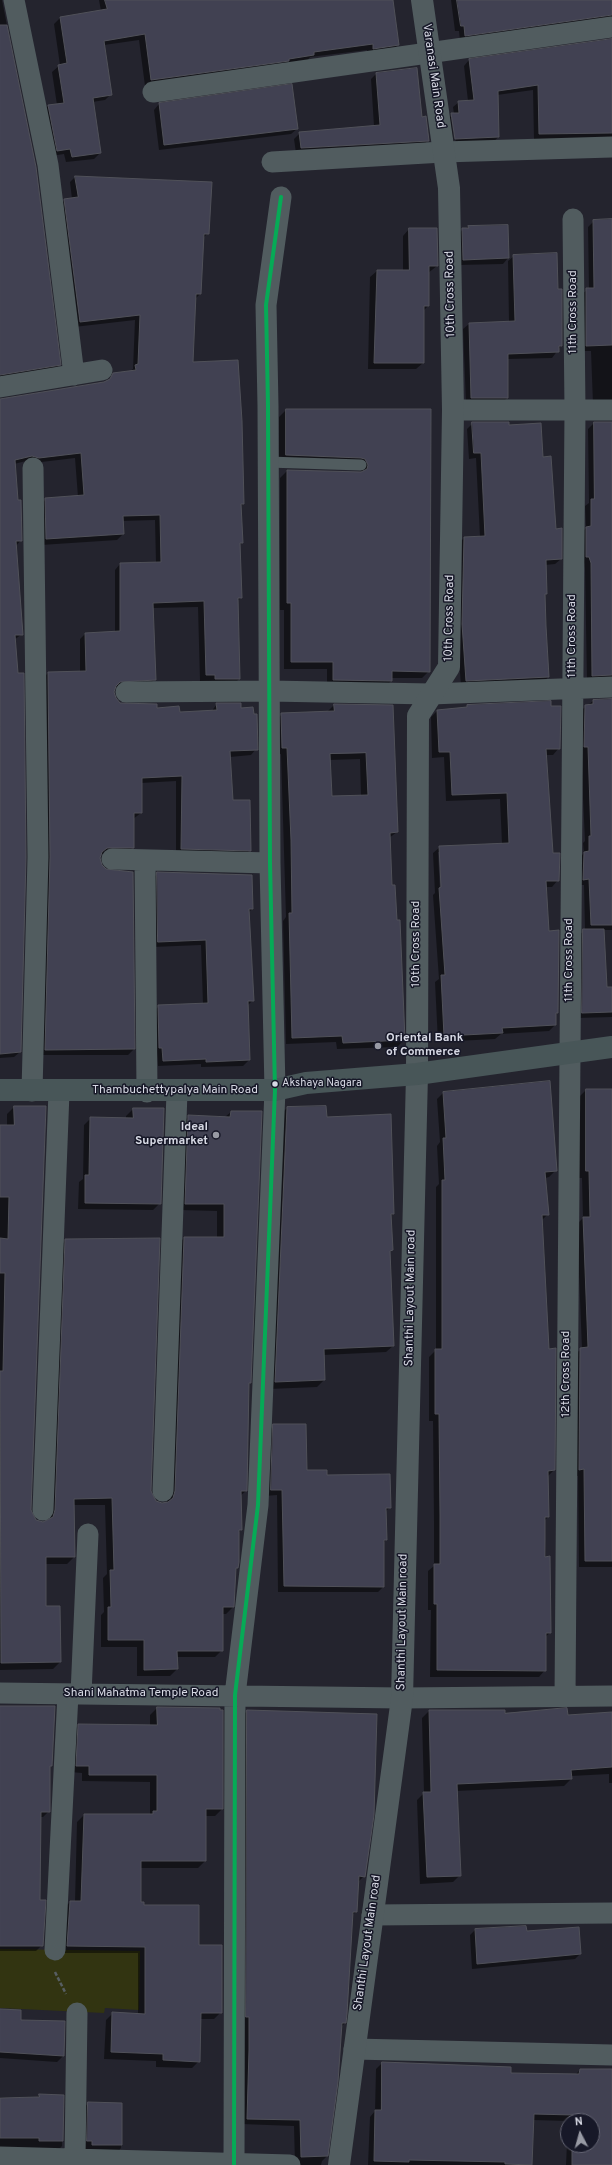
<!DOCTYPE html>
<html>
<head>
<meta charset="utf-8">
<style>
	body { margin:0 }
	#map { position:relative; width:612px; height:2165px; overflow:hidden; background:#24242e; font-family:Overpass,sans-serif }
	canvas { display:block }
	.north { position:absolute; left:560px; top:2113px; width:40px; height:40px; box-sizing:border-box; background:#171828; border:1px solid #646573; border-radius:50%; rotate:354deg; font-size:11px; font-weight:700; line-height:16px; text-align:center; color:#d7d9e4 }
	.north::after { content:''; display:block; margin:auto; width:14px; height:18px; background:#989aa4; clip-path:polygon(50% 0,100% 100%,50% 72%,0 100%) }
</style>
</head>
<body>
<div id="map">
<canvas width="612" height="2165"></canvas>
<div class="north">N</div>
</div>
<script>
const g = document.querySelector('canvas').getContext('2d');
g.lineJoin = 'round';
function paint(path, color) { g.fillStyle = color; g.fill(path, 'evenodd'); }
function strokePath(path, color, width, dash) { g.strokeStyle = color; g.lineWidth = width; g.lineCap = dash ? 'butt' : 'round'; g.setLineDash(dash || []); g.stroke(path); }
function label(font, color, halo, rows, align = 'center') {
  g.font = font + ' Overpass,sans-serif'; g.lineWidth = 3; g.setLineDash([]); g.textBaseline = 'middle'; g.strokeStyle = halo; g.fillStyle = color; for (const [text, x, y, turn = 0] of rows) {
    g.save(); g.translate(x, y); g.rotate((+turn || 0) * Math.PI / 180); g.textAlign = isNaN(turn) ? turn : align; if (halo) g.strokeText(text, 0, 0); g.fillText(text, 0, 0); g.restore();
  }
}
paint(new Path2D(`
	M0,1949L140,1951L139,2010L105,2008L104,2013L0,2008Z`), '#323411');
paint(new Path2D(`
	M0,0H2L35,167L60,364L54,370L0,379Z
	M99,0H392L398,45L392,51L367,54V50L310,57L307,61L145,86L139,40L104,45L111,94L105,100L92,102L100,153L94,159L66,162L64,154L51,156L42,112L48,106L57,105L52,72L60,65L54,24L60,18L101,11Z
	M451,0H612V22L460,41L459,31H455Z
	M612,40V139L534,140L533,90L497,95L498,137L493,143L456,144L453,118H451L454,144L446,120L454,114L453,107L459,102L468,101L464,66L469,60Z
	M376,74L421,118L428,140L423,146L296,153L294,139L300,133L374,126L371,79Z
	M159,104L297,129L291,134L159,150L154,110Z
	M75,177L208,233L202,239L200,294L195,299L192,363L243,504L240,506L242,543L239,545L241,598L237,601L239,679L233,685H209V681H200L198,607L153,608L155,679L149,685L114,687L113,692L115,699L120,704L179,714L211,712L217,704L240,709L256,749L251,755L230,757L232,801L250,850L244,856L176,854V781L141,783V813L133,819V847L127,853L101,854L99,858L134,1049L128,1055H40L42,679L48,673H80V639L85,634L115,633V570L120,564L156,563L155,520L122,521L123,534L117,540L41,545L40,505L46,499L78,497L75,458L33,463L26,461L14,464L21,540L16,546L22,634L14,640L20,1052L14,1057L0,1058V400L107,382L114,374L130,371L133,369L135,320L74,327L59,206L65,200L72,199L70,182Z
	M612,220V406L593,404L591,351H581L580,295L589,289L588,227L594,221Z
	M507,226L508,258L503,264L458,265L457,235L463,229L469,227Z
	M409,229L437,266L428,273V306L423,311V363L416,369H368L370,277L377,271H403V236Z
	M514,256L557,290L561,346L552,358L507,359V398L502,403H466L463,329L469,324L509,322L508,261Z
	M286,410H430L429,671L422,678H391V681L384,688L327,687V669H284V610H280V478L287,471L362,473L358,466L279,462V417Z
	M612,422V683L587,681L585,569L580,534L586,528L585,506L589,503L588,429L594,423Z
	M473,423L508,426L542,458L561,559L555,564L545,565L546,593L544,595L548,677L543,683L461,686L457,631L458,544L464,538L480,537L476,458L469,459L467,429Z
	M612,699V930H603L606,988H612V1017L577,1018L578,936L585,930L584,885H578V859L584,853L583,843L585,841L579,712L593,701Z
	M334,705L392,706L397,832L389,838L391,886L396,921H399L404,1040L397,1047L337,1049L336,1042L286,1044L283,921L286,917L281,754L275,755V721L282,714L327,712ZM360,759L361,796L331,797L329,760Z
	M468,706L559,748L553,755H546L552,854L558,880L552,887H546L548,932L557,1013L555,1016V1025L549,1031L501,1034L495,1039L438,1042L435,982L439,979L433,895L435,893L433,853L440,847L502,844L500,799L446,801L444,757L432,758L431,717L437,711L465,708ZM438,852H440L442,892H440Z
	M158,873L252,909L248,913L252,1001L247,1006L249,1060L243,1066L201,1067V1064L158,1066L157,1053H153V1012L159,1006L203,1004L201,945L153,947L152,879Z
	M586,1090H612V1567H579L578,1476H572L573,1355L582,1349L577,1224L583,1218L582,1178H579V1097Z
	M443,1093L556,1170L549,1177L545,1178L548,1214L541,1221L554,1470L547,1477L548,1517L544,1521L550,1633L545,1637V1670L539,1677H430L431,1610H428V1571L434,1566V1522L433,1421H429V1357L436,1350V1187L439,1184L437,1146L440,1142L437,1099Z
	M14,1107L30,1510L36,1521L43,1523L48,1518L59,1247L66,1240L150,1491L156,1502L167,1503L177,1245L184,1238H217V1211L179,1210L182,1123L189,1116L225,1117L231,1112L250,1383L248,1385L246,1491L240,1496L241,1530L238,1533L237,1567L235,1569L233,1607L226,1614H222V1650L215,1657H177V1669L170,1676H137V1647H101V1615L104,1612L103,1578L107,1574L105,1505H73L74,1557L67,1564H45V1607L60,1662L53,1669L0,1670V1126H7V1114Z
	M287,1108L326,1118L393,1214L390,1216L392,1250L389,1253L393,1346L386,1352L323,1355L324,1380L317,1387L269,1389L280,1115Z
	M133,1109L160,1203L153,1210L78,1209L79,1182L83,1179L84,1125L91,1118L126,1119V1116Z
	M274,1425L306,1471L326,1476L390,1507L386,1511V1540L383,1543V1587L378,1592H278L277,1495L265,1496L268,1431Z
	M0,1707L51,1765L49,1767V1811L43,1817H40L39,1901L42,1945L36,1951H0Z
	M157,1708L222,1809L215,1816H205V1861L198,1868H140V1903L198,1946L221,2012L214,2019H200L199,2061L192,2068L156,2067V2061L104,2059L106,2020L113,2013L138,2015V1953H61L63,1909L70,1902H75L77,1822L84,1815H150V1782L82,1781V1773L70,1772L72,1732L79,1725L150,1726V1715Z
	M247,1711L364,1876L358,1882L356,1912L351,1916L345,2023L341,2027L327,2156L322,2161L321,2165H295L294,2126L241,2124V1717Z
	M429,1711L567,1716L612,1713V1783H609V1774L571,1776V1779L564,1786L456,1791L460,1875L453,1882L420,1884L417,1800L424,1793L422,1718Z
	M475,1930L526,1932L580,1954L575,1959L472,1969L470,1935Z
	M0,2010L20,2021L63,2056L57,2062L0,2058Z
	M382,2063L510,2074L575,2075L580,2070H610L612,2069V2165H566L568,2121L532,2120L531,2165H368L370,2117L375,2111L376,2069ZM568,2121H592V2145H568Z
	M39,2095L63,2096L62,2146L56,2152H0V2097L37,2098Z
	M88,2103L121,2104V2148L116,2154L82,2153L83,2109Z`), '#0007');
const building = new Path2D(`
	M105,0H393L399,45L373,49V44L314,52V55L289,59V61L151,80L145,34L104,41L112,95L93,98L101,153L72,157L70,149L57,151L48,105L64,103L58,65L67,63L60,17L107,9Z
	M457,0H612V15L465,36L464,26H461Z
	M0,25H7L36,167L61,365L0,375Z
	M612,39V133L539,134L538,85L498,91L499,137L455,139L451,113H459L458,101L474,100L469,59Z
	M417,68L422,117L426,116L429,141L301,148L299,132L380,125L376,73Z
	M292,84L298,129L164,145L159,103Z
	M75,176L212,182L209,234H204L201,294H196L193,362L238,360L242,421L244,504H241L243,543H240L242,598H238L240,679H215V675H206L204,601L153,603L156,680L120,682L116,686L114,692L116,698L120,703L157,704V708L179,706L180,712L217,710L216,703H241V708L253,707L254,714H257L258,750L230,751L233,800H250L251,851L181,849L182,776L142,778V813H134V848H107L102,852L100,858L102,865L106,869L133,872L135,1049L45,1050L50,857L48,672L86,671L85,633L120,631V563L161,562L160,515L123,516L124,534L46,539L45,498L84,495L81,453L39,458L32,456L15,460L18,500H21L22,541H16L23,635H15L18,673H24L26,857L21,1052L0,1054V399L104,382L110,379L113,373L136,370L135,365L138,364L140,315L80,322L64,199L78,197Z
	M612,219V345L586,346V288H594L593,220Z
	M508,225L509,258L463,260L462,228H469L468,226Z
	M409,228H437L438,266H429V306H424V363H374L377,270H409Z
	M557,253L558,289H562V346H559V352L508,354V398H471L469,323L515,321L513,255Z
	M286,409H431L430,672L392,671V681L333,680V662H291V603H287V470L361,472L367,469L368,465L365,459L361,458L286,455Z
	M472,422H509V425L541,423L543,457L551,456L556,529L562,528V559L546,560L547,594H545L546,626L549,677L466,681L462,624L464,537L485,536L481,453H474Z
	M594,422H612V675L592,676L591,563L589,557H586V527L591,526V499H594Z
	M612,699V925H591L589,879L583,880L584,852L589,851V836H591L588,747H584L585,705L593,704V700Z
	M551,701V706H561L560,749H546L553,853H560L559,881H546L549,931L559,930L558,1013H556V1025L502,1028L503,1033L444,1036L441,975H445L439,888L441,887L439,846L509,843L507,793L452,795L450,752H439L437,710L467,707V705Z
	M334,704L393,705L398,832L390,833L392,885H395L397,920H400L405,1040L343,1043L342,1036L292,1038L289,913H292L291,840L287,748H282L281,713L334,711ZM366,753L368,795L332,796L330,754Z
	M157,872L252,875L253,909H249L254,1001H248L250,1060L206,1062V1059L163,1061L162,1048H159L158,1005L208,1003L206,940L158,942Z
	M583,929H604L607,987H612V1012L582,1013Z
	M550,1081L557,1171L545,1172L549,1215H542L549,1349L556,1348L555,1470L548,1471L549,1517H545V1557L550,1556L551,1633H546V1671L437,1670V1604H434V1564H440V1515L439,1414H435V1349H442V1180H445L443,1138H446L443,1092Z
	M586,1089H612V1561H585L584,1469L579,1470L580,1348L588,1347L583,1217H590L589,1171H586Z
	M14,1106H46L31,1510L36,1520L43,1522L53,1517L55,1510L65,1239L160,1238L151,1491L156,1501L162,1503L168,1502L173,1498L175,1491L184,1237H224V1204H185L188,1115L230,1117L231,1111H262L251,1383H249L247,1491H241L242,1530H239V1562L238,1568H236L234,1607H223V1651H177L178,1669L144,1670V1640H108V1607H111L110,1570H114L112,1498L74,1499L75,1557H46V1606H60L61,1662L1,1663L0,1371H3L5,1273H0V1238L8,1239L9,1197H0V1125H14Z
	M326,1106L327,1117L391,1114L394,1214H391L393,1250L390,1251L394,1346L324,1349L325,1380L275,1382L287,1107Z
	M133,1108H164L161,1204L85,1203V1175H89L90,1117L133,1118Z
	M273,1424H306L307,1470H327V1475L390,1474L391,1508H386L387,1540H384V1587L284,1586L282,1490H271Z
	M0,1706H55L52,1766H50V1812H41L40,1900H46L43,1946H0Z
	M157,1707L220,1708V1710H223V1809H206V1861H141V1902H144V1905H199V1945H222V2013H201L200,2062L163,2060V2054L111,2052L112,2012L145,2014V1947L67,1946L70,1901H81L84,1814H153V1811H157V1775H89V1766H76L78,1724L157,1725Z
	M567,1708L568,1715L612,1712V1767L571,1770L572,1779L457,1784L461,1876L427,1877L423,1792H431L429,1710H505V1713Z
	M247,1710L377,1714L374,1815L365,1877L359,1876L357,1912H353L347,2014L346,2023H342L338,2082L328,2156L301,2157L300,2120L247,2119L249,2050V2017H246Z
	M526,1926L527,1931L579,1927L581,1954L477,1964L475,1929Z
	M0,2009L21,2010V2020L65,2021L64,2056L0,2052Z
	M382,2062L511,2067V2073L579,2074L580,2069H612V2165H572V2145H592V2121H573V2115L534,2114L532,2165L505,2164V2162L409,2160V2162L374,2161L375,2110H381Z
	M39,2094L64,2095L63,2141H39V2138H0V2098L39,2097Z
	M88,2102L122,2103V2145H92V2141H87Z`);
paint(building, '#414152');
strokePath(building, '#505159', 1);
strokePath(new Path2D(`
	M55,1972L66,1994`), '#575e62', 2.5, [4, 2]);
strokePath(new Path2D(`
	M268,462L361,465`), '#515c5f', 11);
strokePath(new Path2D(`
	M14,0L48,165L74,375
	M153,92L612,27
	M272,162L443,152L612,147
	M0,387L102,370
	M453,410H612
	M126,692L269,691L431,694L612,687
	M112,859L270,863
	M145,860L147,1092
	M32,1091L38,857L33,468
	M163,1491L177,1092
	M43,1510L59,1092
	M0,1693L402,1698L612,1696
	M81,1694L88,1534
	M565,1696L575,410L573,219
	M372,1915L612,1913
	M55,1950L68,1694
	M354,2049L612,2055
	M0,2157L290,2165
	M75,2159L77,2013
	M234,2165L235,1695L258,1505L275,1090L270,863L268,406L266,305L281,197`), '#515c5f', 21);
strokePath(new Path2D(`
	M339,2165L402,1698L417,1074L418,716L449,667L453,410L449,188L422,0`), '#515c5f', 22);
strokePath(new Path2D(`
	M0,1090H275L306,1083L417,1074L612,1047`), '#485658', 22);
strokePath(new Path2D(`
	M234,2165L235,1695L258,1505L275,1090L270,863L268,406L266,305L281,197`), '#06aa56', 4);
for (const [x, y, r, color] of [
	[378,1046,4,"#989aa4"],
	[275,1084,3.5,"#d7d9e4"],
	[216,1135,4,"#989aa4"]
]) { const dot = new Path2D(); dot.arc(x, y, r, 0, 2 * Math.PI); g.fillStyle = color; g.fill(dot); strokePath(dot, '#171828', 1.5); }
label('11px', '#d7d9e4', '#171828', [
	["Akshaya Nagara",282,1084]
], 'left');
label('12px', '#d7d9e4', '#171828', [
	["Varanasi Main Road",433,76,82],
	["10th Cross Road",451,294,-91],
	["11th Cross Road",574,312,-90],
	["10th Cross Road",450,618,-89],
	["11th Cross Road",573,636,-90],
	["10th Cross Road",417,944,-90],
	["11th Cross Road",570,960,-90],
	["Thambuchettypalya Main Road",175,1091],
	["Shanthi Layout Main road",411,1298,-89],
	["12th Cross Road",567,1374,-90],
	["Shanthi Layout Main road",403,1622,-89],
	["Shani Mahatma Temple Road",141,1694],
	["Shanthi Layout Main road",368,1943,-82]
]);
label('bold 12px', '#d7d9e4', '#171828', [
	["Oriental Bank",386,1039],
	["of Commerce",386,1053],
	["Ideal",208,1128,"right"],
	["Supermarket",208,1142,"right"]
], 'left');
</script>
</body>
</html>
